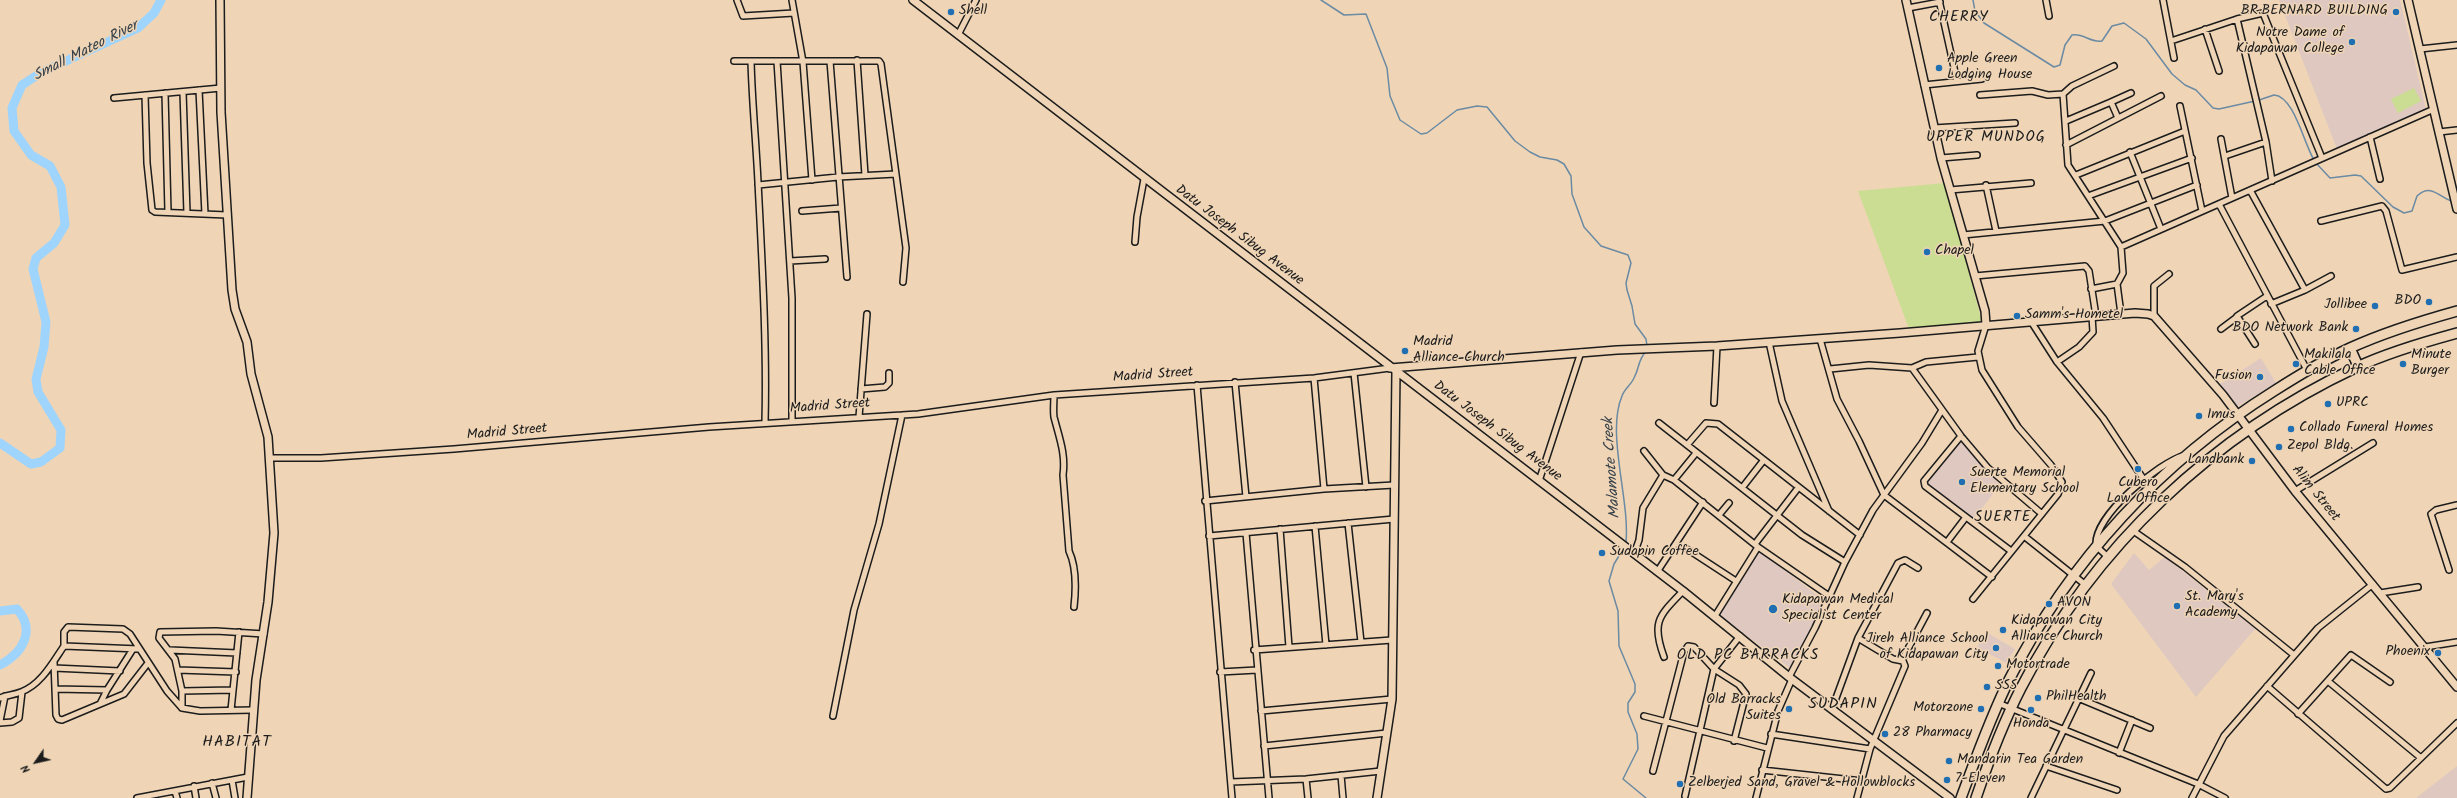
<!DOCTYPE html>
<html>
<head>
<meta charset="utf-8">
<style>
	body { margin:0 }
	#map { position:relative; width:2457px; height:798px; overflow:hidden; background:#efd5b6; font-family:Kalam,sans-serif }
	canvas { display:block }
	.north { position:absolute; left:16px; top:742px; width:40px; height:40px; -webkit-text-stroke:3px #efd5b6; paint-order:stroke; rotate:236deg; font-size:11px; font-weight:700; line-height:16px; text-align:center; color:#1c1c1c }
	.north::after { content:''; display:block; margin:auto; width:14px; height:18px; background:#1c1c1c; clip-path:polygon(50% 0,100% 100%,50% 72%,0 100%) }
</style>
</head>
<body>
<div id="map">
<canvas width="2457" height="798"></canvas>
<div class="north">N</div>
</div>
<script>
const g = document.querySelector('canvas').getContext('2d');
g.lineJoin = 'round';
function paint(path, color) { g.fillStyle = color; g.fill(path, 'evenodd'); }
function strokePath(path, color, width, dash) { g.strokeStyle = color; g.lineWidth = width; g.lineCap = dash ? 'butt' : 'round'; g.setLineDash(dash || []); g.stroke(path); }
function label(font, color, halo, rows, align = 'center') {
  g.font = font + ' Kalam,sans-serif'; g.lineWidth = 3; g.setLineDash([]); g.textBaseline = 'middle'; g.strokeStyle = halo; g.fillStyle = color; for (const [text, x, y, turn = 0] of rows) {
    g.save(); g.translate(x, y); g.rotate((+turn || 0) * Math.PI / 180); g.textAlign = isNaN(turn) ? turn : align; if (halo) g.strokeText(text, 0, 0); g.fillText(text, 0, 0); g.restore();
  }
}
paint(new Path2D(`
	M2279,0H2400L2426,109L2337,149Z
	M2261,358L2276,383L2237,407L2220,384Z
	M1960,441L2000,485L1973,520L1926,484Z
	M1757,549L1826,602L1791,669L1719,615Z
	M2134,553L2149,570L2165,557L2255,629L2196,697L2111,584Z
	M1986,632L2015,649L2006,663L1977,647Z
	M2457,766V798H2416Z`), '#dfc8c0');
paint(new Path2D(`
	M2414,88L2421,101L2398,113L2391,99Z
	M1945,183L1982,322L1909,329L1858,191Z`), '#cadd92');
strokePath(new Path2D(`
	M1321,0L1344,15L1366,14L1387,68L1390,96L1400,120L1421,134L1427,133L1457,110L1477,106L1487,107L1515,141L1530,152L1540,157L1557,160L1564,164L1571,176L1572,194L1584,227L1601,246L1628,255L1631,263L1626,283L1627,290L1632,306L1635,324L1646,339L1647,346
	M1973,0L1975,11L1984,23L2054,67L2060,65L2065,45L2072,35C2084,33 2090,43 2102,41L2112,26L2124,23L2146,39L2172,74L2185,85L2196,90L2213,108L2219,109L2255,101
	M2259,100L2274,95C2294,96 2304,144 2314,160
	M2316,163L2330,178L2355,175L2361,176L2393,207L2404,213L2412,211L2417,196C2432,182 2440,199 2454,202
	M1626,542C1630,500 1606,433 1622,396C1624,389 1631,385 1634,378C1640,367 1637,362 1646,351
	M1622,551L1614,564L1609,581L1618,611L1619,646L1635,684V692L1628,703V712L1637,734L1638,749L1623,779L1646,798`), '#6b8aa3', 1.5);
strokePath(new Path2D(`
	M0,443L31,464L41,462L60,448L61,430L38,392L36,379L44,347L46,322L33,269L36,258L54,243L65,225L61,187L50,166L31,155L14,131L12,108L22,85L42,72L138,28L154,13L161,0
	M0,611L17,609C36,630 23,653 0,665`), '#9fd4fd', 9);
const street = new Path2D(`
	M737,0L743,16L794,13
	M792,0L803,62L812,180
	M1939,0L1957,81
	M2046,0L2049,16
	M2163,0L2174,58
	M1908,8L1940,2
	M2237,19L2266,142L2272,181
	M2205,29L2219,71
	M958,35L976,0
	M2171,41L2237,19L2263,13L2322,158
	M2420,49L2457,45
	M857,60L865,175
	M734,61H879L881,64L906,248L903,282
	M751,61C752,101 756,141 758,182C762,261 767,344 765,423
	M777,61L792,298V421
	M830,61L847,277
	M1924,85L1982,79
	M199,90L205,214
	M183,92L187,213
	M165,93L168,212
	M2063,94L2068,165L2121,247L2123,273L2117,284L2121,314
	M145,95L147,163L152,210L155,212L227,215
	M1980,95L2032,91L2048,95L2063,94L2072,86L2114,66
	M114,98L221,88
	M2111,102L2131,93
	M2180,106L2202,211
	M2066,121L2111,102L2118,118
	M1934,128L2015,123
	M2439,132L2457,130
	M2370,137L2380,179
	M2221,139L2232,198
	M2066,145L2161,96
	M2130,152L2161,229
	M2225,156L2266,142
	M1941,158L1977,155
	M2076,175L2185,131
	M758,185L838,177L896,174
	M1986,185L1996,231
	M1950,190L2031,183
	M2250,190L2305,290L2271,304
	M2088,196L2192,158
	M2219,204L2307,370
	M802,211L841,208
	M2321,221L2382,206L2386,211L2402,270L2457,257
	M1963,235L2105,221L2197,185
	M1135,242L1137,217L1144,179
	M2121,247L2434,109
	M790,261L825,259
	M1975,276L2085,266L2089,271L2096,316
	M2091,289L2117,284
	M2305,290L2331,276
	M2154,316V286L2169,274
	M2032,323L2057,362L2103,418L2144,480
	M2221,329L2237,317
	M1820,339L1837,399L1859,441L1884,495L1992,577
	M1769,342L1782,401L1829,511
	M2255,344L2237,316L2267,296
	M2057,362L2079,347L2093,332L2092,316
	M1912,368L1926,362L1978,357
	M1830,369L1869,365L1912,368L1961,436L1988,468L2042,514
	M1354,373L1366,487
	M1314,378L1324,489
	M1235,382L1246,497
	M1197,385L1232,798
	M861,389L885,387L889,383V373
	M1054,395C1054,402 1053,411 1054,417C1059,437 1066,454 1063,475L1069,551C1077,568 1076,589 1074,607
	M1714,403L1717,346
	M859,417L867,314
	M1659,423L1802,535L1845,562L1815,628L1789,677
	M1961,436L1924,481L1925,486L2011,551
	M1687,445L1706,423L1718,424L1860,535
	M1644,451L1663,475L1674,480L1758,547L1829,596
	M271,458H321L454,449L709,427L918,414L1054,395L1314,378L1390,368
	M1674,480L1696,453
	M1539,481L1581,352
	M1742,488L1763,461
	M2295,491L2373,443
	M1205,501L1324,489L1394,485
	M1719,515L1729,503
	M1348,523L1361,642
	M1315,526L1326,645
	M1280,529L1289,647
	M2132,530L2185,567L2294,655
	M1246,533L1269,798
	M1209,536L1394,519
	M2024,536L2087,586
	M1947,542L1966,517
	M1755,544L1798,488
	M1687,549L1736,581
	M1634,554L1639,540L1643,508L1663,475
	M2109,558L2096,546C2093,516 2158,463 2185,455
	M1845,562L1873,510L1922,443L1942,410
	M2449,570L2431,514L2436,510L2457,505
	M1657,572L1703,502
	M2380,593L2418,587
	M1973,599L2058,494L2062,482L2051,465L2018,427L1982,370L1978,351L1986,325
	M1715,616L1758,547
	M64,646V632L68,627L123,629L130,634L167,691L182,708L200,711L253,710
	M2425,647L2457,642
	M170,650L237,653
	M1254,650L1392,640
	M1664,657C1651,622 1659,616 1683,591
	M1902,660L1927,613
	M54,662L56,715L58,719L62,720L124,694L148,663
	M54,668L120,671
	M178,670L236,672
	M1220,672L1257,670
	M2329,682L2421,758
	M2267,686L2386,789L2390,788L2457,723
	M55,689L107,690
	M182,691L233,690
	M0,698C7,695 14,695 21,692C41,685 53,662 64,646L139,649
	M2078,698L2150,728
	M1998,703L2198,784L2225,798
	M100,704L107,690L133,649
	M182,708V691L175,659L159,638L160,632L216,631L264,634
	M1832,709L1858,638L1898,563L1905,560L1918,568
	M231,710L239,632
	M1261,711L1392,699
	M2298,714L2351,655L2390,682
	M833,716L854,610L879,524L902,415
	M1644,716L1767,748
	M0,721L5,696
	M0,723L12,722L19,718L22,692
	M1771,734L1870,749
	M1264,746L1387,733
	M2119,753L2132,720
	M2046,766L2117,790
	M1762,770L1862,781
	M1653,771L1684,652L1688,646L1694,647L1714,669L1739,685L1746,694L1734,741
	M1341,775L1343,798
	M1306,779L1308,798
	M232,780L235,798
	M1231,782L1306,779L1381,771
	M212,783L216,798
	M194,786L196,798
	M175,791L177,798
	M1685,796L1714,669L1740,636
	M137,798L248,777
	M1756,798L1778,711L1792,679
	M1857,798L1870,749L1905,666L1903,661L1893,659L1858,638
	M2031,798L2091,673
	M2192,798L2224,736L2318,628L2373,584`);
const secondary = new Path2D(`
	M220,0L221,112L232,290L235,309L247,342L251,374L268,437L274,533L268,602L256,680L247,798
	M913,0L1683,591L1789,677L1950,798
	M1906,0L1941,158L1985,311L1986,325
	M2408,0L2457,209
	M1390,368L1617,350L1717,346L1900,333L2135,313L2148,314L2154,316L2223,395L2295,491L2457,687
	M1377,798L1392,699L1396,372`);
const highway = new Path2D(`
	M2350,348L2358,366
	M1961,798C1976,758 1990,718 2009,680C2069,561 2162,461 2274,391C2299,375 2324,360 2350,348C2385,332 2421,321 2457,311
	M1976,798C1989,760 2003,723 2021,688C2094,546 2214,434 2357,367C2389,352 2424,342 2457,333`);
strokePath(street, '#1c1c1c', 8);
strokePath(secondary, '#1c1c1c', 10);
strokePath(highway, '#1c1c1c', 12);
strokePath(street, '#efd5b6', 5);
strokePath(secondary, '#efd5b6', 7);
strokePath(highway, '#efd5b6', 9);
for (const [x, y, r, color] of [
	[951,12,4,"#1f6fb2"],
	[2396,12,4,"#1f6fb2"],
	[2352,42,4,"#1f6fb2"],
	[1939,68,4,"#1f6fb2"],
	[1927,252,4,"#1f6fb2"],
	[2429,302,4,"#1f6fb2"],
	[2375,306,4,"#1f6fb2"],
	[2017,316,4,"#1f6fb2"],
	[2356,329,4,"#1f6fb2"],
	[1405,351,4,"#1f6fb2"],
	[2296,364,4,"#1f6fb2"],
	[2403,364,4,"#1f6fb2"],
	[2260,377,4,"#1f6fb2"],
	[2328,404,4,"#1f6fb2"],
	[2199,416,4,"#1f6fb2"],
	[2291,429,4,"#1f6fb2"],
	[2279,447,4,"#1f6fb2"],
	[2252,461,4,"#1f6fb2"],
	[2138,469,4,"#1f6fb2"],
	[1962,482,4,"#1f6fb2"],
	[1602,553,4,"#1f6fb2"],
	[2049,604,4,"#1f6fb2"],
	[2177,606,4,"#1f6fb2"],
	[1773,609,5,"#1f6fb2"],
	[2003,630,4,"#1f6fb2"],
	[1996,648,4,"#1f6fb2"],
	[2438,653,4,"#1f6fb2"],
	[1998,666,4,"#1f6fb2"],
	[1987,687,4,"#1f6fb2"],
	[2038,698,4,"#1f6fb2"],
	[1789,709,4,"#1f6fb2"],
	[1981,709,4,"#1f6fb2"],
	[2031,710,4,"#1f6fb2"],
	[1885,734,4,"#1f6fb2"],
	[1949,761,4,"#1f6fb2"],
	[1947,780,4,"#1f6fb2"],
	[1680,784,4,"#1f6fb2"]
]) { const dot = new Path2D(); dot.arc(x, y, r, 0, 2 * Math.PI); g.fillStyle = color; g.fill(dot); strokePath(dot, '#efd5b6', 1.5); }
label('14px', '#1c1c1c', '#efd5b6', [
	["Shell",959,12],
	["BR.BERNARD BUILDING",2388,12,"right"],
	["Notre Dame of",2344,34,"right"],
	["Kidapawan College",2344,50,"right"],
	["Apple Green",1947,60],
	["Lodging House",1947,76],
	["Chapel",1935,252],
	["BDO",2421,302,"right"],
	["Jollibee",2367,306,"right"],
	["Samm's Hometel",2025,316],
	["BDO Network Bank",2348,329,"right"],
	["Madrid",1413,343],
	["Alliance Church",1413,359],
	["Makilala",2304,356],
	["Cable Office",2304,372],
	["Minute",2411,356],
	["Burger",2411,372],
	["Fusion",2252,377,"right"],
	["UPRC",2336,404],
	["Imus",2207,416],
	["Collado Funeral Homes",2299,429],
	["Zepol Bldg.",2287,447],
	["Landbank",2244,461,"right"],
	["Suerte Memorial",1970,474],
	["Elementary School",1970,490],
	["Cubero",2138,484,"center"],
	["Law Office",2138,500,"center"],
	["Sudapin Coffee",1610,553],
	["St. Mary's",2185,598],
	["Academy",2185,614],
	["Kidapawan Medical",1782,601],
	["Specialist Center",1782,617],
	["AVON",2057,604],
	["Kidapawan City",2011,622],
	["Alliance Church",2011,638],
	["Jireh Alliance School",1988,640,"right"],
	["of Kidapawan City",1988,656,"right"],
	["Phoenix",2430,653,"right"],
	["Motortrade",2006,666],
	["SSS",1995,687],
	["PhilHealth",2046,698],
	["Old Barracks",1781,701,"right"],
	["Suites",1781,717,"right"],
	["Motorzone",1973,709,"right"],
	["Honda",2031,725,"center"],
	["28 Pharmacy",1893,734],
	["Mandarin Tea Garden",1957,761],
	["7-Eleven",1955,780],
	["Zelberjed Sand, Gravel & Hollowblocks",1688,784]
], 'left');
label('14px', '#1c1c1c', '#efd5b6', [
	["Datu Joseph Sibug Avenue",1239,236,37],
	["Madrid Street",1153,376,-4],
	["Madrid Street",830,407,-4],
	["Datu Joseph Sibug Avenue",1497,432,37],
	["Madrid Street",507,433,-5],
	["Alim Street",2315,494,51]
]);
g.letterSpacing = '1px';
label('15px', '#1c1c1c', '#efd5b6', [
	["CHERRY",1959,18],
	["UPPER MUNDOG",1986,138],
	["SUERTE",2003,518],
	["OLD PC BARRACKS",1748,656]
]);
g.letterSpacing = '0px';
label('italic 15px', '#364149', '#efd5b6', [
	["Small Mateo River",86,52,-27],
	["Malamote Creek",1613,468,-94]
]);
g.letterSpacing = '1px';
label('16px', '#1c1c1c', '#efd5b6', [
	["SUDAPIN",1843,705],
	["HABITAT",237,743]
]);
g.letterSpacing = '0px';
</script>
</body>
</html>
